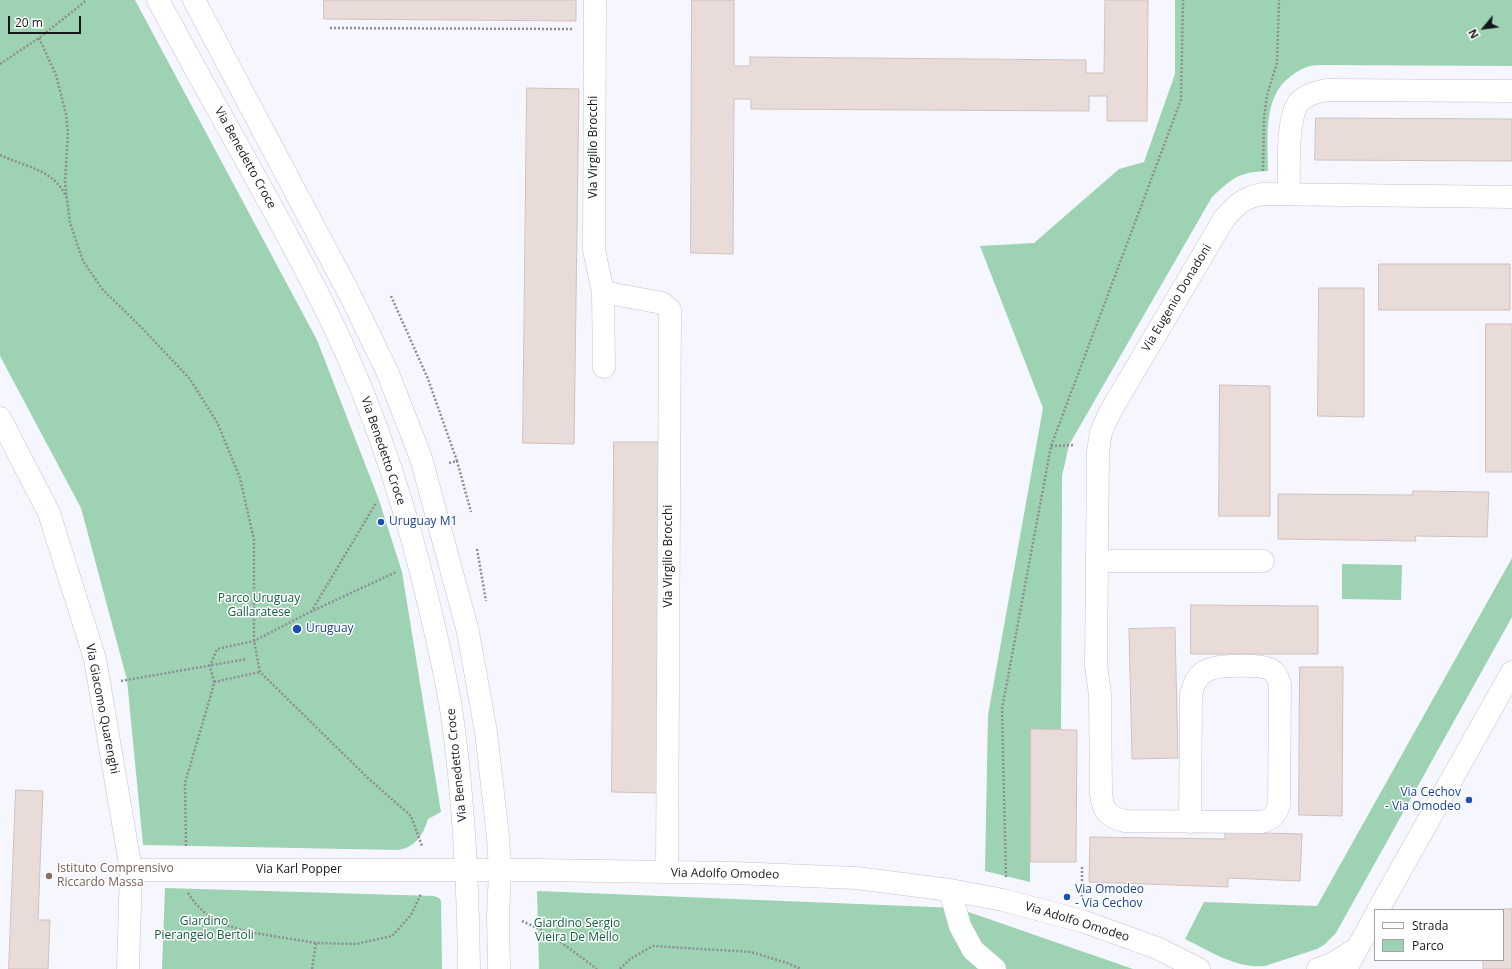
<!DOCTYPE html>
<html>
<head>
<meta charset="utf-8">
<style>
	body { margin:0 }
	#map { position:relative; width:1512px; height:969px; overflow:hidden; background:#f6f7fe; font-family:"Open Sans",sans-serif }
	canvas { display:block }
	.legend { position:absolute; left:1374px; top:909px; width:130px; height:52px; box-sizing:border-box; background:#fff; border:1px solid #a1a2a3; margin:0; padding:5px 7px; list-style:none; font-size:12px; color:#15161a }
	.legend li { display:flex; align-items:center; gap:8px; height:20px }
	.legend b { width:20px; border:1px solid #a1a2a3 }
	.north { position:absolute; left:1464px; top:8px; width:40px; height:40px; -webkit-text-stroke:3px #fff; paint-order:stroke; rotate:241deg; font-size:11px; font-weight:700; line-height:16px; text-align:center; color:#15161a }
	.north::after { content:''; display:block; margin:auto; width:14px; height:18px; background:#15161a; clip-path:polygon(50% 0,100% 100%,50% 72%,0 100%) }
	.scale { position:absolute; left:8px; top:16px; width:73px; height:18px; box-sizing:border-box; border:2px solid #15161a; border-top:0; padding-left:5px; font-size:12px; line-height:14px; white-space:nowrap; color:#15161a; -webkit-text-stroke:3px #fff; paint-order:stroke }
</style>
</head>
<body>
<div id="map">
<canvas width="1512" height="969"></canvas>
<ul class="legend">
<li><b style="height:5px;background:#fff"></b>Strada</li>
<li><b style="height:11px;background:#9dd3b3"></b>Parco</li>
</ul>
<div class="north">N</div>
<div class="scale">20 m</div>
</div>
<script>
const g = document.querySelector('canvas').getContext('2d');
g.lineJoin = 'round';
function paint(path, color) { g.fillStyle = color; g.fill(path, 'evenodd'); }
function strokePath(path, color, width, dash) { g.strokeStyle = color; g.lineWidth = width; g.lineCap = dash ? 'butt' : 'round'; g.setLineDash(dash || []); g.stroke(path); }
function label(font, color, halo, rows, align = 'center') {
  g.font = font + ' "Open Sans",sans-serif'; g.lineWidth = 3; g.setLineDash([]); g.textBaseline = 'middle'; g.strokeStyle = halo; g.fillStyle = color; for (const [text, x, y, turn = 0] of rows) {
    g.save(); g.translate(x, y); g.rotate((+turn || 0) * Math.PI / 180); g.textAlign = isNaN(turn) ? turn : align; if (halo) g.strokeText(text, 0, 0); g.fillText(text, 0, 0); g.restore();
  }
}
paint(new Path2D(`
	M0,0H135L317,340L379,500L402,572L441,812L428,819C423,835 416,847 398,850L143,845L127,680L81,508L0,356Z
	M1175,0H1512V66L1322,65C1310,65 1301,68 1291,76C1262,97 1268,139 1268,171C1238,172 1233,178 1212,197L1069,445L1062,476L1061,729L1031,730L1030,882L985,871L988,715L1043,408L980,246L1034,243L1119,169L1144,162L1175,74Z
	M1512,558V617L1336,933L1324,945L1317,949L1265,966C1236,969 1210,951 1185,939L1204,902L1317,906Z
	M1342,564L1402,565L1401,600L1342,599Z
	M165,888L434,896L439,898L441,901L442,969H162Z
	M537,891L957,908L1133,969H539Z`), '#9dd3b3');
const building = new Path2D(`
	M324,0H576V21L324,19Z
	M692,0H734V66H750V57L1086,60V73H1104L1105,0H1148L1147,121H1107V96H1089V111L751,109V99H734L733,254L691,253Z
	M527,88L579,89L574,444L523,443Z
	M1316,118L1512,119V161L1315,160Z
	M1379,264H1510V310H1379Z
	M1319,288H1364V417L1318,416Z
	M1486,324H1512V472H1486Z
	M1220,385L1270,386V516H1219Z
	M614,442H659L657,793L612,792Z
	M1413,491L1489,492L1487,537L1415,536L1416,541L1278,539V494L1412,495Z
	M1191,605L1318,606V654H1191Z
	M1175,628L1178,758L1132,759L1129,629Z
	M1300,667H1343L1342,816L1299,815Z
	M1031,729L1077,730L1076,862H1031Z
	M16,790L43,791L38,920H50L48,969H9Z
	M1225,832L1302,834L1300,881L1228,878V887L1089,882L1090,837L1225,839Z
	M1512,909V969H1483V960H1503V910H1490Z`);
paint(building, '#e9dbd8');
strokePath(building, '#cfc1bf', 1);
const minor = new Path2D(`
	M158,0C189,58 221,115 253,173C287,235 322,297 350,362C385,442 410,524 430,609C438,644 447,680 452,715C464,800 468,884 469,969
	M194,0L349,293L387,371L421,458L468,632L486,732L498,837L500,870L498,917L499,969
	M595,0L594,250L603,292L604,367
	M1289,194C1289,172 1286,118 1299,102C1307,94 1317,92 1327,90L1512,91
	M603,292L662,303L670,310L667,872
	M0,418L49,513L95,659L131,870L128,969
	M1097,561H1263
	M1190,822L1191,695C1193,685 1197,674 1208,670C1218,665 1259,664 1270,669C1276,672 1278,678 1280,684L1279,805C1276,815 1271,820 1261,822L1125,821C1108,817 1103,811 1101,794L1100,694L1096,666L1098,452L1101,432L1110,412L1224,219C1237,204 1243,198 1262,194L1512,197
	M131,870H537L734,873L856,878L950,890L1003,900L1082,921L1157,948L1199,969
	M950,890L960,926L973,950L995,969
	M1378,910L1512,672
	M1318,969L1330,965L1356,949
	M1346,969L1375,916`);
strokePath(minor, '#c1c3ce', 23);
strokePath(new Path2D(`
	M330,28L572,29
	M39,38L56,75L66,114L68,132L65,183L70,223L83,261L103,290L142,328L190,379L218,424L240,478L254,540V641L260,672L370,780L411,816L422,846
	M0,64L39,38L87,0
	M0,155C25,167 54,169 66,197
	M1263,171L1264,118L1267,95L1277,63L1279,0
	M391,296L428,379L457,461
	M1051,446L1075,445
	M449,463L457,461L471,512
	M477,549L486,601
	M311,612L376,503
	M121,681L247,659
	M214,682L260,672
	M186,846L185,783L212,691L214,682L210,666L217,649L254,641L310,612L396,572
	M1006,877L1002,709L1051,446L1181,100L1183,0
	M188,893L195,903L205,913L229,926L248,932L316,943L356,944L392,936L411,915L421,894
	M1082,897V867
	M522,921L550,934L597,969
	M312,969L316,943
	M620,969L630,959L653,946L751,952L787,963L801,969`), '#8d8e93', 2.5, [2, 2]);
strokePath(minor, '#fff', 22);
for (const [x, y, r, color] of [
	[381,522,4,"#1a4fb4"],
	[297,629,5,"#1a4fb4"],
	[1469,800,4,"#1a4fb4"],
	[49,876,4,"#8d6e63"],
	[1067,897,4,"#1a4fb4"]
]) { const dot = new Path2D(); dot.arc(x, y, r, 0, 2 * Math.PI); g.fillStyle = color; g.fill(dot); strokePath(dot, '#fff', 1.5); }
label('12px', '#15161a', '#fff', [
	["Via Virgilio Brocchi",594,147,-90],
	["Via Benedetto Croce",245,158,61],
	["Via Eugenio Donadoni",1177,298,-59],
	["Via Benedetto Croce",383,451,71],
	["Via Virgilio Brocchi",669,556,-90],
	["Via Giacomo Quarenghi",102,709,79],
	["Via Benedetto Croce",457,765,-96],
	["Via Karl Popper",299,870],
	["Via Adolfo Omodeo",725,874,1],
	["Via Adolfo Omodeo",1077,922,17]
]);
label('12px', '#164399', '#fff', [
	["Uruguay M1",389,522],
	["Uruguay",306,629],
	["Via Cechov",1461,793,"right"],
	["- Via Omodeo",1461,807,"right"],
	["Via Omodeo",1075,890],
	["- Via Cechov",1075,904]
], 'left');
label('12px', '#12603d', '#fff', [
	["Parco Uruguay",259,599],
	["Gallaratese",259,613],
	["Giardino",204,922],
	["Pierangelo Bertoli",204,936],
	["Giardino Sergio",577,924],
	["Vieira De Mello",577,938]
]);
label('12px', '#785e54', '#fff', [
	["Istituto Comprensivo",57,869],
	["Riccardo Massa",57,883]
], 'left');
</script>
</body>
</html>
